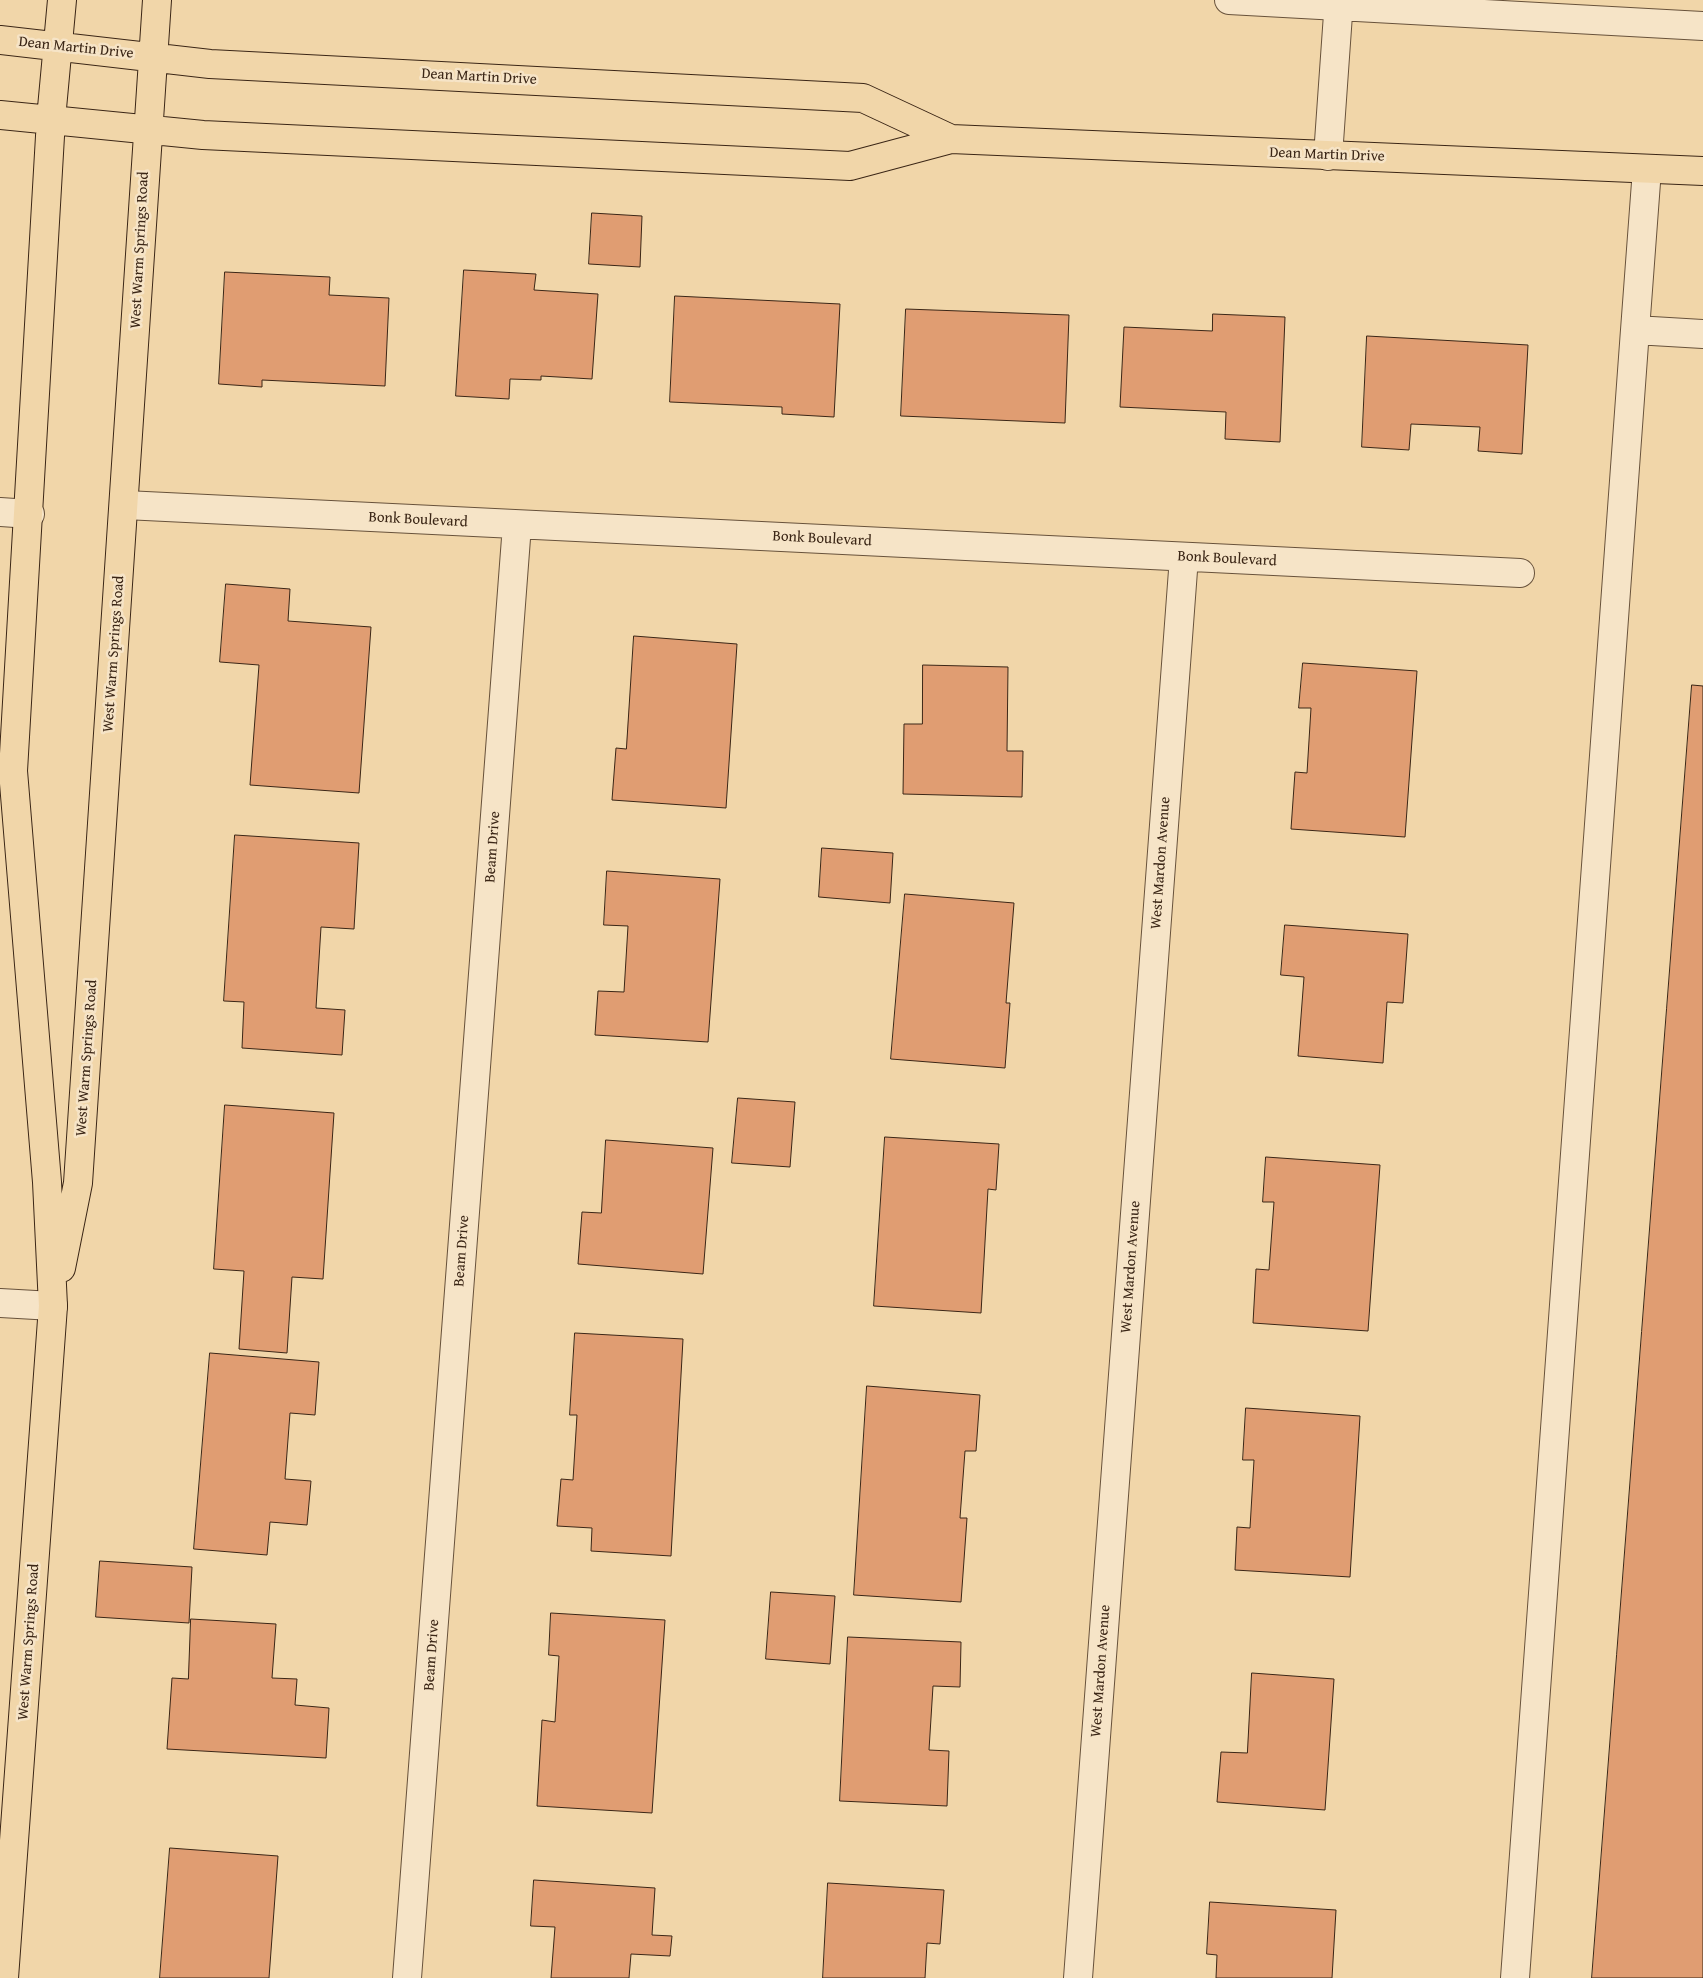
<!DOCTYPE html>
<html>
<head>
<meta charset="utf-8">
<style>
	body { margin:0 }
	canvas { display:block; background:#f1d6a9 }
</style>
</head>
<body>
<canvas width="1703" height="1978"></canvas>
<script>
const g = document.querySelector('canvas').getContext('2d');
g.lineJoin = 'round';
function paint(path, color) { g.fillStyle = color; g.fill(path, 'evenodd'); }
function strokePath(path, color, width, dash) { g.strokeStyle = color; g.lineWidth = width; g.lineCap = dash ? 'butt' : 'round'; g.setLineDash(dash || []); g.stroke(path); }
function label(font, color, halo, rows, align = 'center') {
  g.font = font + ' "Gentium Book Plus",serif'; g.lineWidth = 5; g.setLineDash([]); g.textBaseline = 'middle'; g.strokeStyle = halo; g.fillStyle = color; for (const [text, x, y, turn = 0] of rows) {
    g.save(); g.translate(x, y); g.rotate((+turn || 0) * Math.PI / 180); g.textAlign = isNaN(turn) ? turn : align; if (halo) g.strokeText(text, 0, 0); g.fillText(text, 0, 0); g.restore();
  }
}
const building = new Path2D(`
	M592,213L642,216L640,267L589,264Z
	M464,270L536,274L534,290L598,294L592,379L541,376V380L510,379L509,399L456,396Z
	M225,272L330,277L329,295L389,298L385,386L262,380V387L219,384Z
	M675,296L840,304L834,417L782,414V407L670,402Z
	M906,309L1069,315L1065,423L901,416Z
	M1213,314L1285,317L1280,442L1225,439L1226,412L1120,407L1124,327L1212,331Z
	M1367,336L1528,345L1522,454L1478,451L1480,427L1411,424L1409,450L1362,447Z
	M226,584L290,589L288,621L371,627L359,793L250,785L259,665L220,662Z
	M634,636L737,644L726,808L612,800L616,748L626,749Z
	M1303,663L1417,671L1405,837L1291,829L1295,772L1307,773L1311,708H1299Z
	M923,665L1008,667L1007,751H1023L1022,797L903,794L904,724H922Z
	M1692,685L1703,686V1978H1592Z
	M235,835L359,843L354,929L321,927L316,1008L345,1010L342,1055L242,1048L244,1002L224,1001Z
	M822,848L893,853L890,903L819,897Z
	M607,871L720,879L708,1042L595,1035L598,991L624,992L628,926L604,925Z
	M905,894L1014,903L1006,1003H1010L1005,1068L891,1059Z
	M1285,925L1408,934L1403,1003L1387,1002L1383,1063L1298,1056L1304,977L1281,975Z
	M738,1098L795,1102L790,1167L732,1163Z
	M225,1105L334,1113L323,1279L292,1277L287,1353L239,1349L244,1271L214,1269Z
	M885,1137L999,1144L996,1190L988,1189L981,1313L874,1306Z
	M606,1140L713,1148L703,1274L578,1264L582,1212L601,1213Z
	M1266,1157L1380,1165L1368,1331L1253,1323L1256,1269L1269,1270L1274,1202H1263Z
	M575,1333L683,1339L671,1556L591,1551L592,1528L557,1526L561,1479L573,1480L577,1415H570Z
	M210,1353L319,1362L315,1415L290,1413L285,1479L311,1481L307,1525L270,1522L267,1555L194,1549Z
	M867,1386L980,1395L976,1451H965L960,1518H967L961,1602L854,1595Z
	M1246,1408L1360,1416L1350,1577L1235,1570L1237,1527L1250,1528L1254,1460H1243Z
	M100,1561L192,1567L189,1623L96,1617Z
	M771,1592L835,1596L830,1664L766,1659Z
	M551,1613L665,1620L652,1813L537,1806L542,1720L555,1722L559,1656L549,1655Z
	M191,1619L276,1624L272,1678L297,1679L295,1705L329,1708L326,1758L167,1749L172,1678L188,1679Z
	M848,1637L961,1642L960,1687L933,1686L929,1750L949,1751L947,1806L840,1801Z
	M1252,1673L1334,1679L1325,1810L1217,1802L1221,1752L1247,1753Z
	M170,1848L278,1856L269,1978H160Z
	M534,1880L655,1888L652,1935L672,1936L670,1956L631,1954L629,1978H551L555,1927L531,1926Z
	M828,1883L944,1890L940,1944L927,1943L925,1978H823Z
	M1210,1902L1336,1910L1332,1978H1216L1217,1955L1207,1954Z`);
paint(building, '#e09d72');
strokePath(building, '#3b2616', 1);
const minor = new Path2D(`
	M1229,0L1703,26
	M1328,156L1339,0
	M1635,330L1647,169
	M125,505L1520,573
	M0,512L30,514
	M0,1303L53,1306
	M407,1978L517,525
	M1078,1978L1184,557
	M1515,1978L1635,330L1703,334`);
const major = new Path2D(`
	M0,40L210,64L863,98L951,139
	M0,115L203,135L850,166L951,139L1703,171
	M61,1268L78,1183L157,0
	M4,1978L53,1306L47,1182L13,771L51,119L62,0`);
strokePath(minor, '#68523b', 30);
strokePath(major, '#3b2616', 30);
strokePath(minor, '#f6e4c7', 28);
strokePath(major, '#f1d6a9', 28);
label('15px', '#3b2616', '#f6e4c7', [
	["Dean Martin Drive",76,48,6],
	["Dean Martin Drive",479,77,3],
	["Dean Martin Drive",1327,155,2],
	["West Warm Springs Road",140,250,-87],
	["Bonk Boulevard",418,520,3],
	["Bonk Boulevard",822,539,3],
	["Bonk Boulevard",1227,559,3],
	["West Warm Springs Road",114,654,-86],
	["Beam Drive",493,847,-86],
	["West Mardon Avenue",1161,863,-86],
	["West Warm Springs Road",87,1058,-86],
	["Beam Drive",462,1251,-86],
	["West Mardon Avenue",1131,1267,-86],
	["West Warm Springs Road",29,1642,-86],
	["Beam Drive",432,1655,-86],
	["West Mardon Avenue",1101,1671,-86]
]);
</script>
</body>
</html>
